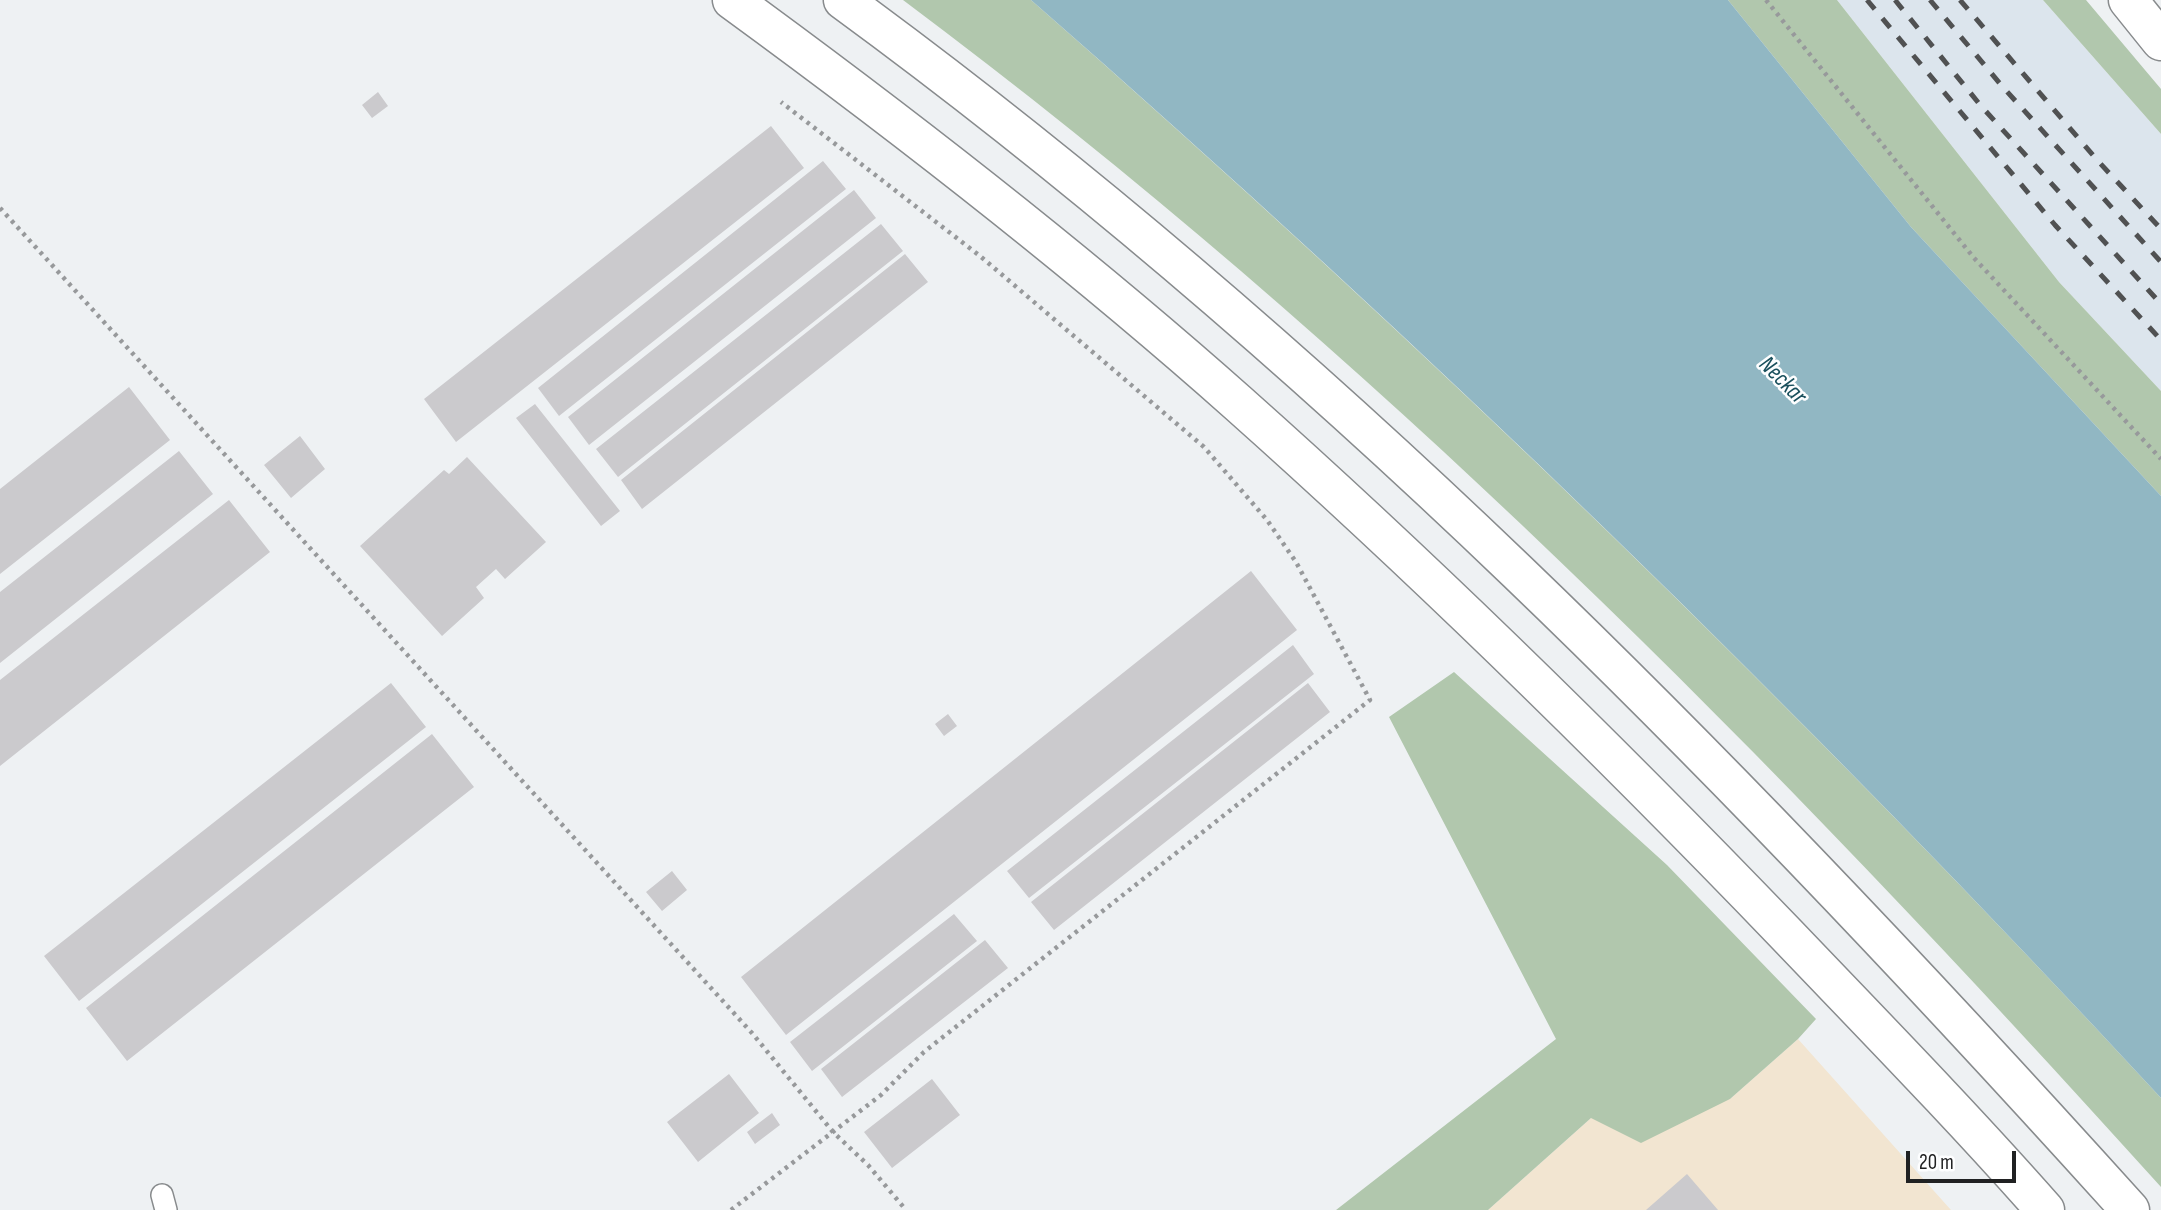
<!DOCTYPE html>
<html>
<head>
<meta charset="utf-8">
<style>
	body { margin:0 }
	#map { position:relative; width:2161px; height:1210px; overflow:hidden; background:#eef1f3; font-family:"Sofia Sans Condensed",sans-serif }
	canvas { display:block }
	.scale { position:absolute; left:1906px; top:1151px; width:110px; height:32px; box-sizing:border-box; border:4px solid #202122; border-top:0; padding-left:9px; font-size:21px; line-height:24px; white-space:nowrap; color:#202122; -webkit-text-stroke:5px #fdfeff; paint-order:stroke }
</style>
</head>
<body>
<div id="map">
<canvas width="2161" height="1210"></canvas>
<div class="scale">20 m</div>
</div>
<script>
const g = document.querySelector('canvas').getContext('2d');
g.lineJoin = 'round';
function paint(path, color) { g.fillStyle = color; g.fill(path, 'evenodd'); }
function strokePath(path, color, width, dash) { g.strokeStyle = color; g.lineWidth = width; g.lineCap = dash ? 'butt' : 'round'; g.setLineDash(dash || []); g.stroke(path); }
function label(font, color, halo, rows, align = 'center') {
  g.font = font + ' "Sofia Sans Condensed",sans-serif'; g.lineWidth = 5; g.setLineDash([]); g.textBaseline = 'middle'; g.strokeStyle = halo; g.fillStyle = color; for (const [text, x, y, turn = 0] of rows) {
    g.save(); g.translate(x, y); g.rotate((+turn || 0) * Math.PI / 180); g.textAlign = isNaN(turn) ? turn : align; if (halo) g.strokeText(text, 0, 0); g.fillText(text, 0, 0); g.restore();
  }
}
paint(new Path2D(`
	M1837,0H2043L2161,134V391L2059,282Z`), '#dce5ed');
paint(new Path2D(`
	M1798,1039L1951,1210H1488L1591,1118L1730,1099Z`), '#f2e5d1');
paint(new Path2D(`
	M903,0H1031C1426,346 1804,712 2161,1098V1187C1775,758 1367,346 903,0Z
	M1728,0H1837L2059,282L2161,391V496L1911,227Z
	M2043,0H2086L2161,89V134Z
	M1454,672L1667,865L1816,1019L1798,1039L1730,1099L1641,1143L1591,1118L1488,1210H1336L1556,1039L1389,717Z`), '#b1c7ad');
paint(new Path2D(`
	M1031,0H1728L1911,227L2161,496V1098C1804,712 1427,346 1031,0Z`), '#91b7c3');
paint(new Path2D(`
	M378,92L388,106L372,118L362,105Z
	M771,126L804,168L456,442L424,399Z
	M823,161L846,189L559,416L538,388Z
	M854,190L876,218L589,445L568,417Z
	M881,224L903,251L618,477L596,449Z
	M905,254L928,282L642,509L621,480Z
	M129,387L170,440L0,574V489Z
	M535,404L620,511L601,526L516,418Z
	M300,436L325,469L291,498L264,465Z
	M179,451L213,494L0,663V592Z
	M467,457L546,542L505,579L496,569L476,587L484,598L442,636L360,546L444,470L449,474Z
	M229,500L270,552L0,766V680Z
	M1251,571L1297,630L786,1035L741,977Z
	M1293,645L1314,674L1029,898L1007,871Z
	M391,683L426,727L79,1001L44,956Z
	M1308,683L1330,712L1054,930L1031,902Z
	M948,714L957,726L944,736L935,724Z
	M432,734L474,787L127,1061L86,1008Z
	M672,871L687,890L662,911L646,892Z
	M954,914L977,941L812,1071L790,1042Z
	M985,940L1008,968L842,1097L821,1069Z
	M729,1074L759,1113L698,1162L667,1122Z
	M932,1079L960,1115L892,1168L864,1132Z
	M772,1113L780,1125L755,1144L747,1132Z
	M1687,1174L1718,1210H1646Z`), '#cbcacd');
const service = new Path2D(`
	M162,1195L166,1210`);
const secondary = new Path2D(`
	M2128,0L2161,41`);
const trunk = new Path2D(`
	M732,0C906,127 1077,260 1238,403C1429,573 1610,751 1787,935C1874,1026 1962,1116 2045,1210
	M843,0C1320,349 1735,772 2130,1210`);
strokePath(service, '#888b8d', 24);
strokePath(secondary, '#888b8d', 41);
strokePath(trunk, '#888b8d', 41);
strokePath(new Path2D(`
	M1766,0L1974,258L2161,459
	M0,208L752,1033L833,1132L868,1165L906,1210
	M731,1210L881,1095L924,1052L1370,700L1296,562L1267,520L1204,447L980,256L781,102`), '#97999b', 4.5, [3.5, 5]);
strokePath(service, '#fff', 21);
strokePath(secondary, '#fff', 38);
strokePath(trunk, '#fff', 38);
strokePath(new Path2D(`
	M1867,0L2055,225L2161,340
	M1895,0L1981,106L2161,304
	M1930,0L2002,86L2161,262
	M1960,0L2098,161L2161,229`), '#505152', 5, [12, 12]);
label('italic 24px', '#1a505d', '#fdfeff', [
	["Neckar",1782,381,45]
]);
</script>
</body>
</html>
